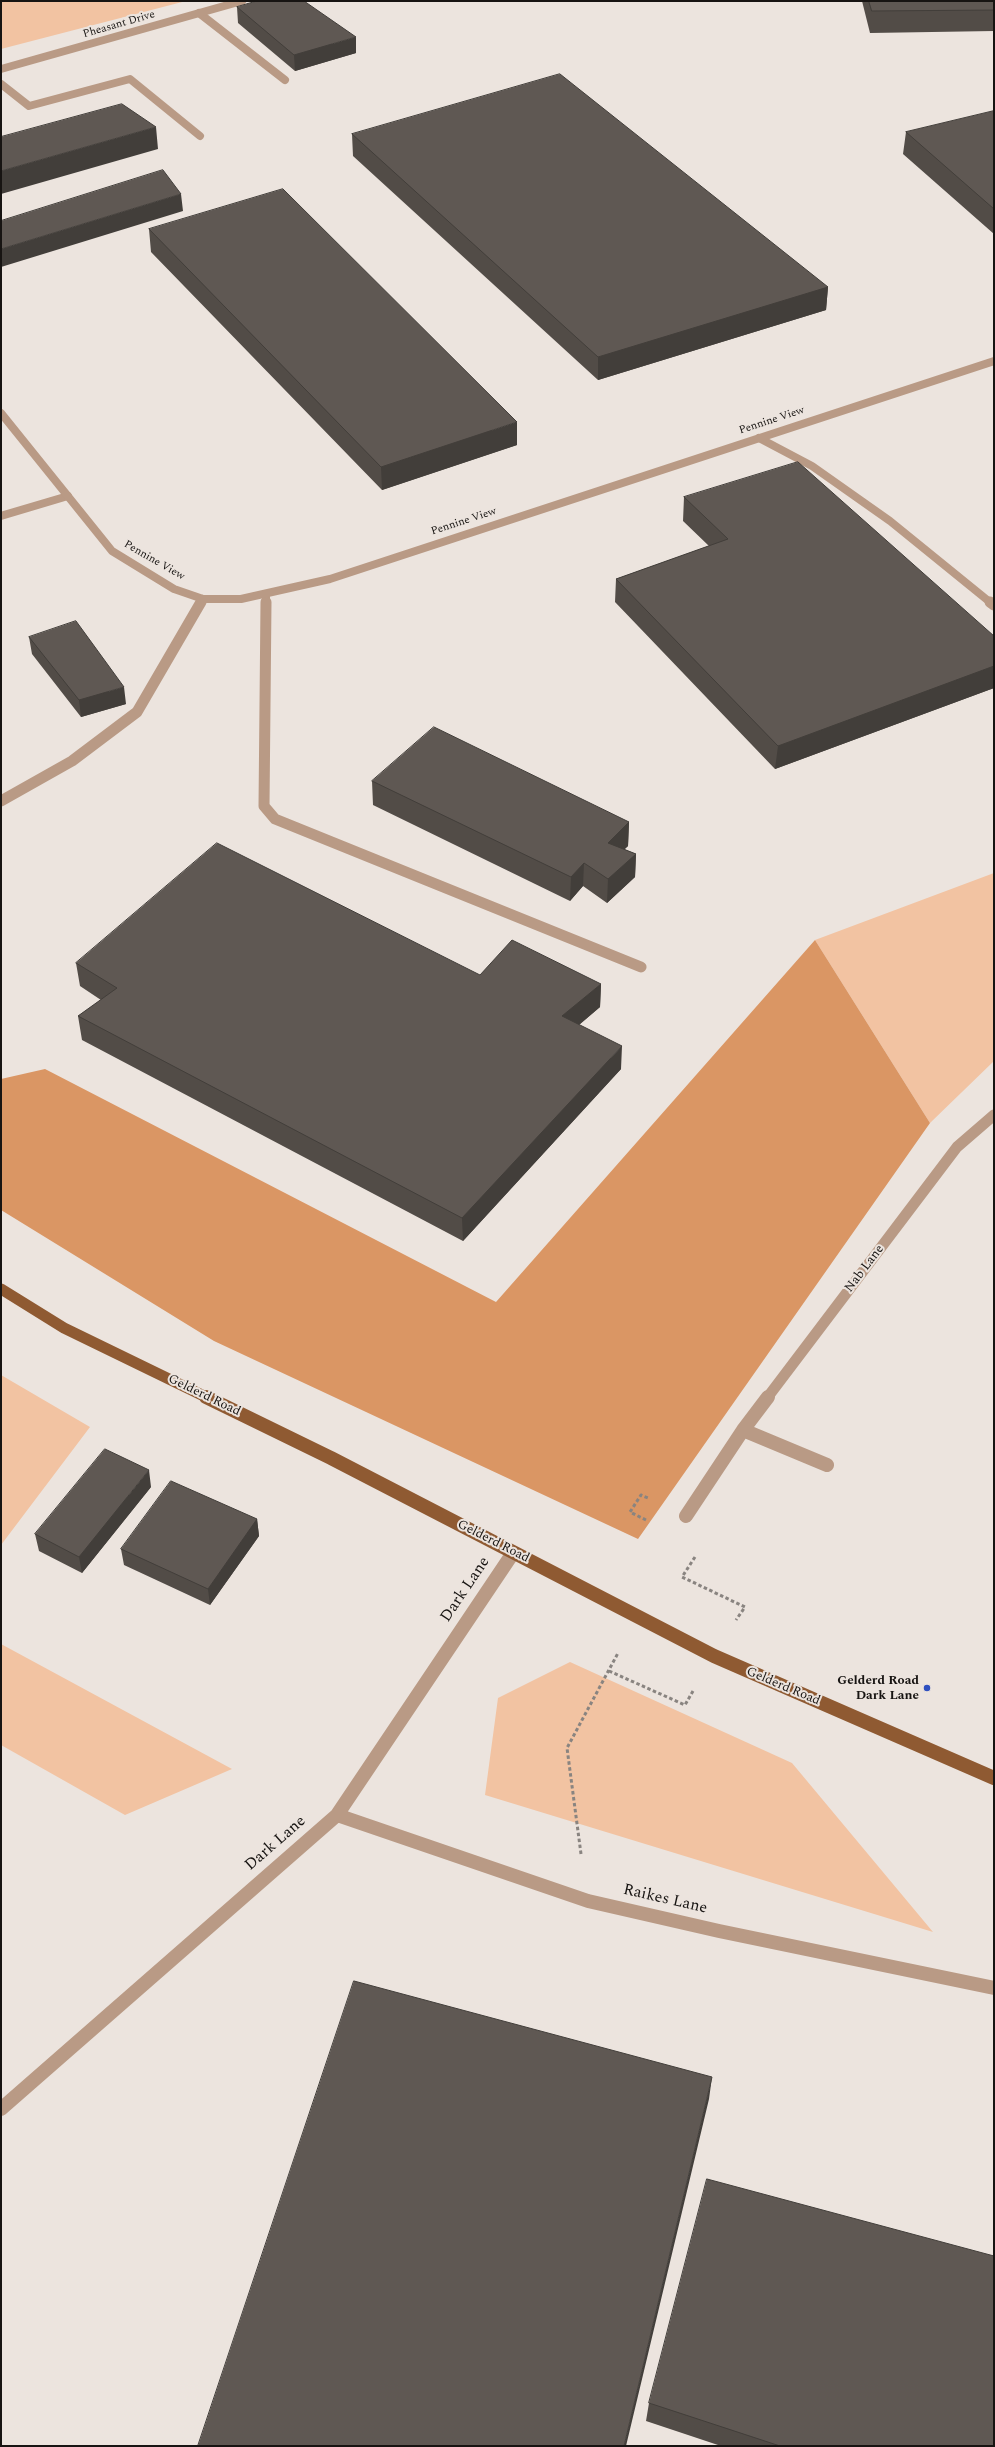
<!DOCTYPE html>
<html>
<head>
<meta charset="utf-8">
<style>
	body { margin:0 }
	#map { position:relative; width:995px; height:2447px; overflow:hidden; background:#ece4de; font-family:Spectral,serif }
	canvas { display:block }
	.frame { position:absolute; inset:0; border:2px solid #171412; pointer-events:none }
</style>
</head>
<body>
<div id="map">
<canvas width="995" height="2447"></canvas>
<div class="frame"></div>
</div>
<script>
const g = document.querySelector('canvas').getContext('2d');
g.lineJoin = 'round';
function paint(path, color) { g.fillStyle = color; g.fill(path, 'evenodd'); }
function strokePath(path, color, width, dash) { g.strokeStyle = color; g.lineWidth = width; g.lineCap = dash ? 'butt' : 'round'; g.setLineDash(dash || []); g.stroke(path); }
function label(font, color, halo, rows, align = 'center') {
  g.font = font + ' Spectral,serif'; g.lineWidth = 4; g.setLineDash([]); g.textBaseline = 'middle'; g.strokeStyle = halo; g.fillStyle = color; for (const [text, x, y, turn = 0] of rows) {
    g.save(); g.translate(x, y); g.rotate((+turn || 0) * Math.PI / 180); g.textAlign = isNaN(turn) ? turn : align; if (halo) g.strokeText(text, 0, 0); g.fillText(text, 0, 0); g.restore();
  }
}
paint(new Path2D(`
	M1,1H186L1,49Z
	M994,873V1061L930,1123L815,940Z
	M1,1375L90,1427L1,1545Z
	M1,1644L232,1769L125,1815L1,1745Z
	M570,1662L792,1763L933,1932L485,1795L498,1698Z`), '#f2c3a2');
paint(new Path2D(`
	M815,940L930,1123L638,1539L214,1341L1,1210V1079L45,1069L496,1302Z`), '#da9664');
strokePath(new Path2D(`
	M646,1520L630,1512L641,1495L648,1498
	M695,1557L682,1577L745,1607L736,1620
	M609,1671L685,1705L693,1691
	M581,1854L567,1748L618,1653`), '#898480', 3, [3.5, 2.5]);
strokePath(new Path2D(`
	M199,13L285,80
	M1,84L29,106L130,79L200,136
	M759,438L812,466L890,521L991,603
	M1,516L68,496
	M201,603L203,599
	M266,603V594`), '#b99a85', 8);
strokePath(new Path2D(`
	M266,602L264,806L275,819L641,967
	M990,602L994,605
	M1,801L72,761L137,712L201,602`), '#b99a85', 11);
strokePath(new Path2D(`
	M1,69L242,1
	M1,413L112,551L174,589L203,599H241L330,579L994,361`), '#b99a85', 8);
strokePath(new Path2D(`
	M767,1398L957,1147L994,1115`), '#b99a85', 11);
strokePath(new Path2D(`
	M743,1430L827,1465
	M686,1516L743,1430L768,1397
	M337,1815L588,1901L719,1931L994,1988
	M1,2109L337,1815L513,1553`), '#b99a85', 14);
strokePath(new Path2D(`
	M1,1289L64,1328L208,1398`), '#8f5a32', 11);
strokePath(new Path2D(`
	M206,1397L331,1458L714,1656L994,1778`), '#8f5a32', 14);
paint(new Path2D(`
	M862,1H994V31L870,33Z
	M237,7L356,53L295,71L238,23Z
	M994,111V234L903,154L906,132Z
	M352,134L828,287L826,310L598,380L353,156Z
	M149,229L517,445L382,490L151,252Z
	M684,497L994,636V688L775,769L615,602L616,579L709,546L683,521Z
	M29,637L126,704L81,717L32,654Z
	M372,781L629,822L628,846L624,849L636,854L635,877L607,903L583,886L570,901L373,805Z
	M76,963L480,975L601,984L600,1007L579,1025L621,1069L463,1241L82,1040L78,1016L101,1000L80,986Z
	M151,1487L82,1573L39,1551L35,1534Z
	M257,1519L259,1536L210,1605L124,1565L121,1549Z
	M649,2403L994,2446H721L646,2421Z`), '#524c47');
paint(new Path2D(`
	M356,37V53L295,71L294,55Z
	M156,127L158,149L1,194V171Z
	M181,194L183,211L1,267V249Z
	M828,287L826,310L598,380V357Z
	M517,422V445L382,490L381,467Z
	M994,666V688L775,769L778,746Z
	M124,687L126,704L81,717L79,700Z
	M629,822L628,846L607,867L608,843Z
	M636,854L635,877L607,903L608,879Z
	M584,863L583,886L570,901L571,877Z
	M601,984L600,1007L561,1040L562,1016Z
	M622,1046L621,1069L463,1241L462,1218Z
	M149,1470L151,1487L82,1573L79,1557Z
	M257,1519L259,1536L210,1605L208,1589Z
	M712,2077L709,2099L626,2446H624Z`), '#423e3a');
const building = new Path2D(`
	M257,1H304L356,37L294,55L237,7Z
	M869,1H994V10L872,11Z
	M560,74L828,287L598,357L352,134Z
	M122,104L156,127L1,171V137Z
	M994,111V209L906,132Z
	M163,170L181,194L1,249V221Z
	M283,189L517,422L381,467L149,229Z
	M798,462L994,636V666L778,746L616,579L728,539L684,497Z
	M76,621L124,687L79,700L29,637Z
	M434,727L629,822L608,843L636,854L608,879L584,863L571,877L372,781Z
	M217,843L480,975L512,940L601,984L562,1016L622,1046L462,1218L78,1016L117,988L76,963Z
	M105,1449L149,1470L79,1557L35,1534Z
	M171,1481L257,1519L208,1589L121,1549Z
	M354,1981L712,2077L624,2446H198Z
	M707,2179L994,2256V2446H780L649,2403Z`);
paint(building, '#5f5853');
strokePath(building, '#423e3a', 1);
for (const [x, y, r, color] of [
	[927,1688,4,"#2e4fbf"]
]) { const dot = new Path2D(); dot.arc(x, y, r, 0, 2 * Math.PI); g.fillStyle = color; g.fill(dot); strokePath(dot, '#ece4de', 1.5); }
label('11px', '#171412', '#ece4de', [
	["Pheasant Drive",119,25,-16],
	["Pennine View",772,421,-18],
	["Pennine View",464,522,-18],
	["Pennine View",154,561,30]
]);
label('13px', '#171412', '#ece4de', [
	["Nab Lane",865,1269,-53],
	["Gelderd Road",204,1396,26],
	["Gelderd Road",493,1542,27],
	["Gelderd Road",783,1687,23]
]);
label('bold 13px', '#171412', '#ece4de', [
	["Gelderd Road",919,1681],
	["Dark Lane",919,1696]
], 'right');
label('16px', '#171412', '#ece4de', [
	["Dark Lane",466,1590,-56],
	["Dark Lane",276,1844,-41],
	["Raikes Lane",665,1900,13]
]);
</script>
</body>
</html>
